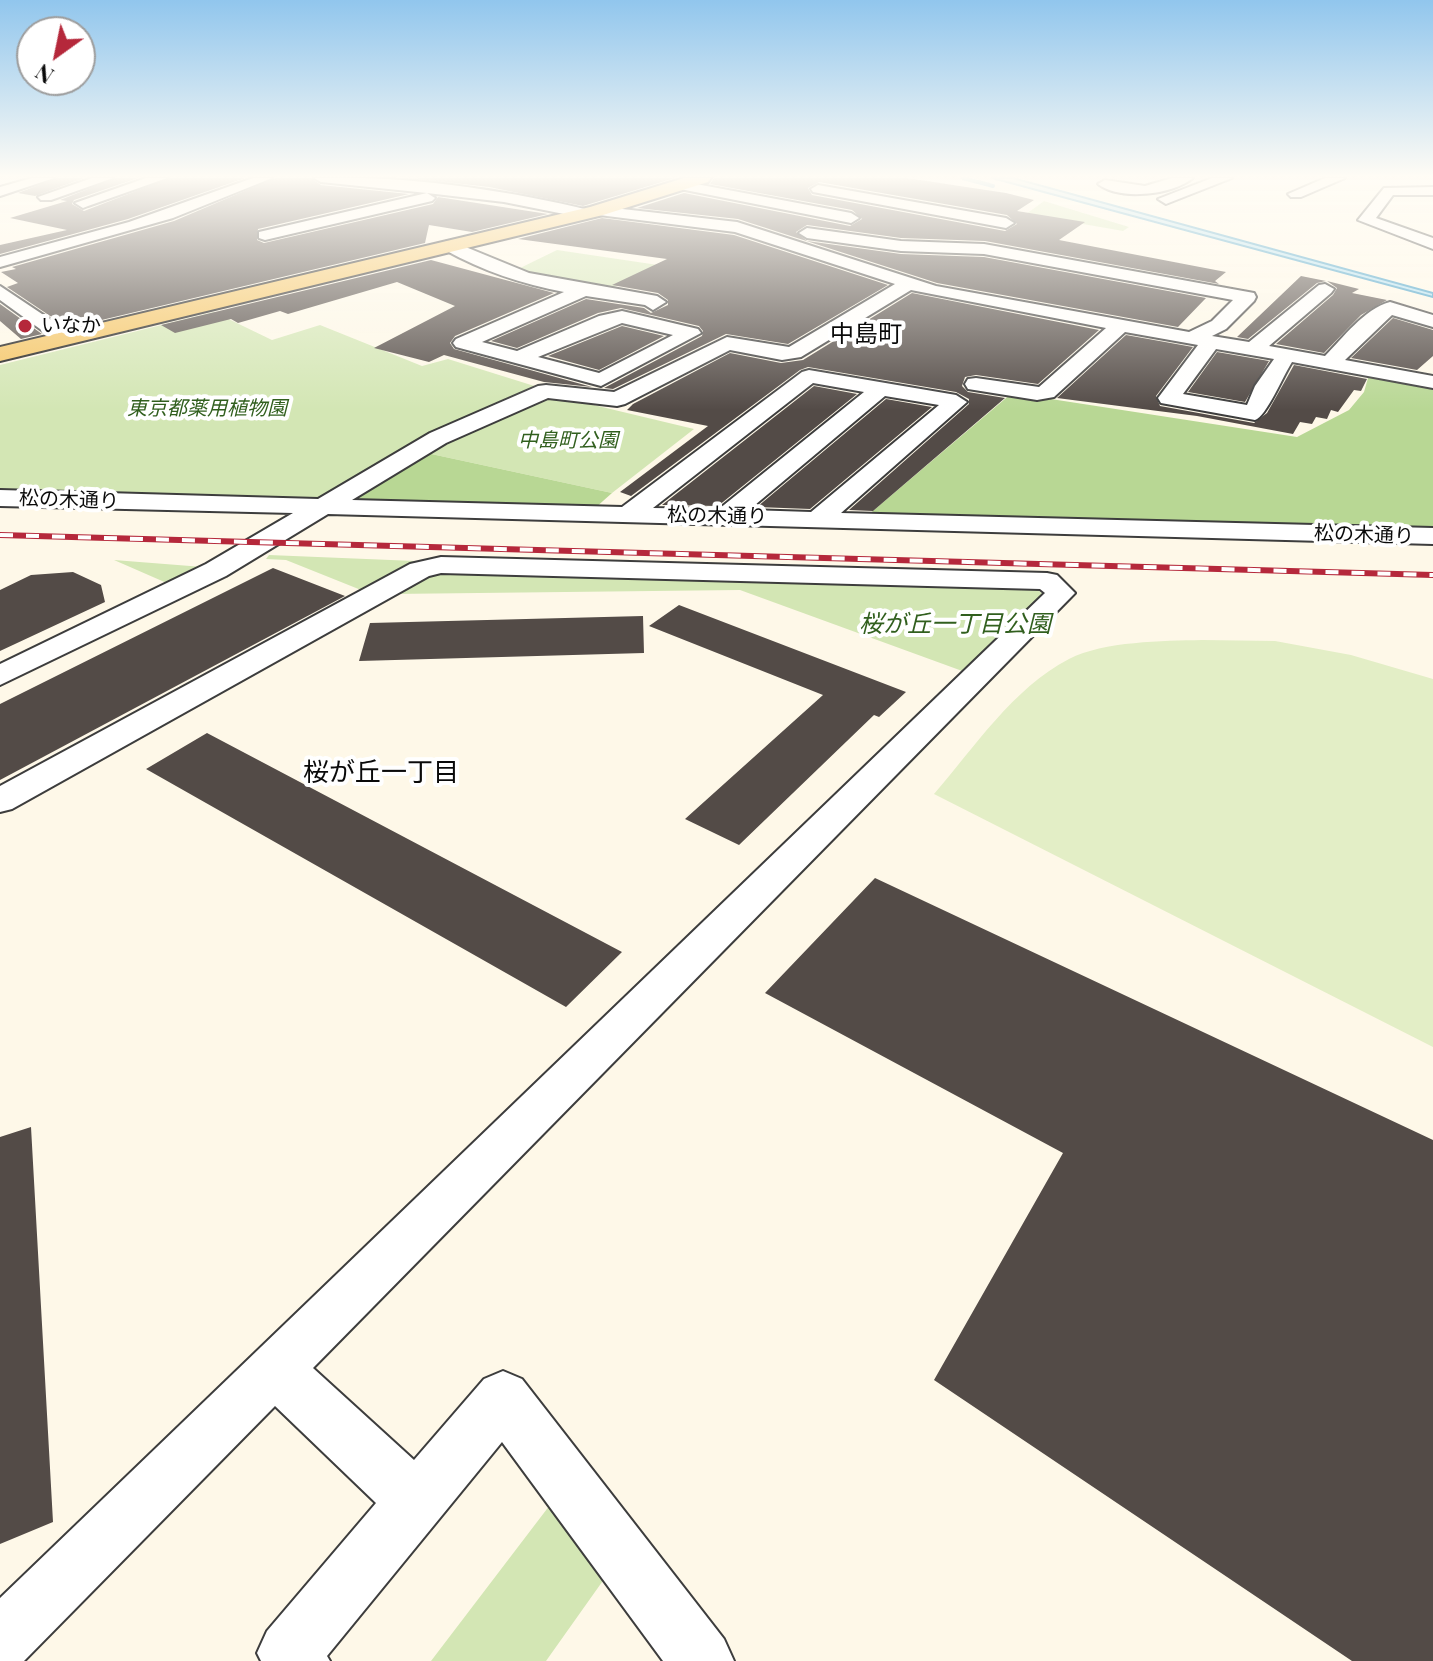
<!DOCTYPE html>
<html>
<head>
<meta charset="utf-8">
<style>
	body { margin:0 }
	#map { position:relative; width:1433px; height:1661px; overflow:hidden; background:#fef8e8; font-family:"Playfair Display",serif }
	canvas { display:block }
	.north { position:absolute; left:16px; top:16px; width:80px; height:80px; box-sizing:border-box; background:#fff; border:2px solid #9d9d9d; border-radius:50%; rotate:213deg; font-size:22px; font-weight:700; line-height:32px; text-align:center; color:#0a0a0a }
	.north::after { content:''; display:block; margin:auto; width:28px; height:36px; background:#b5283b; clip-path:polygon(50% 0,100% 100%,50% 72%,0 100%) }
</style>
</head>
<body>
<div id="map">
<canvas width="1433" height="1661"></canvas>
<div class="north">N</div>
</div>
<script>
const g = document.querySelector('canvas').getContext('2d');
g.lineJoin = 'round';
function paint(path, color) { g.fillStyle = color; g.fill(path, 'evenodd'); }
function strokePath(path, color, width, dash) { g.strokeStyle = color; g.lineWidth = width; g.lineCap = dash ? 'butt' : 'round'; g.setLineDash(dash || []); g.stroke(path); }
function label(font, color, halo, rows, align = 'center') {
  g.font = font + ' "Playfair Display","Noto Sans JP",serif'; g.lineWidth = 8; g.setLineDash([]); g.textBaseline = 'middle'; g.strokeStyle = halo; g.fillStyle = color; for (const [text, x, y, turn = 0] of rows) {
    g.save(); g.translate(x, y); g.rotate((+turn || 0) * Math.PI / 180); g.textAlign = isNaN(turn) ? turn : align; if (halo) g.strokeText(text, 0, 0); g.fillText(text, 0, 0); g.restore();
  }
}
paint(new Path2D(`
	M1044,201L1129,227L1123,231L1026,214Z
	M557,250L658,265L609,290L514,271Z
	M214,312L272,340L320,325L422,366L448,359L544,389L323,504L0,490V365Z
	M541,396H556L694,429L612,493L422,452Z
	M269,555L415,561L361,590L286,560L266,559Z
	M114,560L203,567L169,584Z
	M442,571L1033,586L1045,596L965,672L740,590L391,594L427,574Z
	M553,1501L607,1575L546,1661H431Z`), '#d3e6b4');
paint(new Path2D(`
	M1370,371L1433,384V531L867,516L1012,393L1297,437L1349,410L1364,392Z
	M422,452L612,493L594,509L357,501L353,496Z`), '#b8d794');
paint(new Path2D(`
	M1202,640L1275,641L1351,655L1433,679V1047L934,794C974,748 1013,688 1069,659C1104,641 1163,641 1202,640Z`), '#e3eec6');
const water = new Path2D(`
	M992,178H1013L1433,293V297Z`);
paint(water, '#afe0f4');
strokePath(water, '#399bc8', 2);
strokePath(new Path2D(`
	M963,178L993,186`), '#399bc8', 4);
paint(new Path2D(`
	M57,178H84L35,196L18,193Z
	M116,178H138L74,200L72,204L84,211L170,178H245L128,219L0,254V245L67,230L10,218L67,201L60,200Z
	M275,178H311L321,185L409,194L258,229L257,240L264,243L433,204L438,197L548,214L472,232L429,225L425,243L68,328L7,287L18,283L1,272L16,269L12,267L174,221Z
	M411,178H675L583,206L489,187Z
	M714,178H907L1006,193L1034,200L1017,211L1085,222L1059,240L1226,272L1215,281L1219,284L985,241L901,238L807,225L796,232L807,241L901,254L984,257L1206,298L1178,327L937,283L738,219L637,208L684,193L850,226L862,219L852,210L710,184ZM819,182L1007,215L1017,224L1005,231L812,195L808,188Z
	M602,218L734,235L888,285L788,344L726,334L613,389L604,388L702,336L703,331L699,326L621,308L598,313L517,348L491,341L586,299L644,308L651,313L668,305V300L658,293L612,285L667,259L518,239Z
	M431,260L554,293L455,336L450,343L454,349L592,387L544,382L444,355L429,362L374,348L455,306L397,282L288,314L280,311L238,323L231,319L175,333L161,325Z
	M1301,276L1326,281L1317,283L1248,339L1237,337Z
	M1327,281L1359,289L1352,293L1387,300L1361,315L1324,353L1276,344L1333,295L1337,288Z
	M912,293L1099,330L1038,384L976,375L965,377L962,386L968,392L1005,398L873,511L849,510L969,404V399L956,392L808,367L800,370L631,496L620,492L708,426L627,410L633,404L730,353L781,363L803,360Z
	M0,304L42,334L21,339L0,321Z
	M1393,318L1433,330V356L1417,370L1351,358Z
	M622,326L664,336L599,370L548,356Z
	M1126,335L1193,347L1156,396L1160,406L1254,423L1267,413L1294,365L1367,379L1361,391L1354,390L1338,412L1331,410L1327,419L1316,417L1312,424L1300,422L1293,434L1197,416L1057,398Z
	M1217,352L1269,361L1245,402L1188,392Z
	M814,386L857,394L718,506L662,505Z
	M886,399L932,407L810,509L757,507Z
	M273,568L345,596L0,780V704Z
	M73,572L101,585L105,602L0,651V590L31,575Z
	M679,605L906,692L879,717L874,715L739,845L685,819L823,695L649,626Z
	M643,616L644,653L359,661L370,623Z
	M207,733L622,952L566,1007L146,769Z
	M875,878L1433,1140V1661H1352L934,1380L1063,1153L765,993Z
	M31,1127L53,1522L0,1544V1137Z`), '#534b47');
const minor = new Path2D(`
	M32,178H54L0,196V187Z
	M92,178H113L51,200H41L38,197Z
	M146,178H167L88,206L83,208L75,203Z
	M253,178H272L173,218L0,267V257L129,222Z
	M314,178C397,174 508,190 589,210L596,206L737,222L936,286L1189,332L1212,321L1233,300L984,254L901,251L807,238L799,233L807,228L901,241L984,244L1254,293L1256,297L1254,301L1226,329L1212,336L1249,342L1319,285L1325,284L1334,289L1331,293L1269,346L1325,356C1343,338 1364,309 1390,302L1433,315V327L1392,315L1345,360L1433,376V388L1292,362C1283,376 1266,417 1255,420L1161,403L1158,398L1198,345L1125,332L1054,397L1037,400L968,389L965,384L968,379L976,378L1039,387L1106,328L911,290L801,357L782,360L730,350L625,404L617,406L548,398L446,443L352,500L622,507L802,372L809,370L956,395L967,402L841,513L1433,528V544L328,514L226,576L0,685V664L206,564L293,513L0,506V490L318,499L430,433L538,386L546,385L614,392L727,337L789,347L895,284L735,232L591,214L584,218L504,202L427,193L435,198L432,201L265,240L259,238V232L427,193L321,182ZM1216,349L1274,359L1255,386L1247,405L1183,394ZM813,383L864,392L719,509L653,508ZM885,396L939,405L811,512L749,510Z
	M1172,178H1193C1172,195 1120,201 1098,184L1105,180L1145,186Z
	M1212,178H1232L1171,202L1166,204L1158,199Z
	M1325,178H1345L1301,197H1291L1288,194Z
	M680,181L851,213L859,218L851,223L675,188V182Z
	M818,185L1006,218L1014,223L1006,228L813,192L811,189Z
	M1433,187V195H1393L1376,218L1433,238V249L1358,220L1384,188Z
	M451,241L529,273L657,296L666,302L653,310L645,305L586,296L482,342L517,351L599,316L622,311L698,329L701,333L601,386L456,347L453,343L456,339L564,292C522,284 483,271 445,250L443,246L445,242ZM622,323L673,335L599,373L538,357Z
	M0,286L72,334L75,338L72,342H58L0,300Z
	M441,557L1047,573L1057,575L1075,593L313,1368L414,1460L484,1379L503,1371L522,1379L724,1639L734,1661H663L502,1442L327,1656L330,1661H261L257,1653L267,1631L376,1503L275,1406L24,1661H0V1598L1045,593L1040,589L441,573L429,576L12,809L0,812V786L410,564Z`);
const major = new Path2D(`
	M684,178H711L708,182L603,215L0,361V347L590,207Z`);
strokePath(minor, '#3d3d3d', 4);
strokePath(major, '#1b1b1b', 4);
paint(minor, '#fff');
paint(major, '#f4c463');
const rail = new Path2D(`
	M0,535L1433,575`);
strokePath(rail, '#b5283b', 6);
strokePath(rail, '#fff', 4, [13]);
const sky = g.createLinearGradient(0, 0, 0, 410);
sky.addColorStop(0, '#91c6ed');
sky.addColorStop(0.43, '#fffcf5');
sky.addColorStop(1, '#fffcf500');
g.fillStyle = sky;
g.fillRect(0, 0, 1433, 410);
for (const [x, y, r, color] of [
	[25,326,8,"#b5283b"]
]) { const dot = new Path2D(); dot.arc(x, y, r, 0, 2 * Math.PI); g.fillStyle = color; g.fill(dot); strokePath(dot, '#fff', 3); }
label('20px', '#0a0a0a', '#fff', [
	["いなか",41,326]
], 'left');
label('italic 20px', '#315f1e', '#fff', [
	["東京都薬用植物園",207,409],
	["中島町公園",568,441]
]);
label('20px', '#0a0a0a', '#fff', [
	["松の木通り",69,500,2],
	["松の木通り",717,516,1],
	["松の木通り",1364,535,2]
]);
label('24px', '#0a0a0a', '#fff', [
	["中島町",866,335]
]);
label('italic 24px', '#315f1e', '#fff', [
	["桜が丘一丁目公園",955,625]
]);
label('26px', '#0a0a0a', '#fff', [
	["桜が丘一丁目",381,773]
]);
</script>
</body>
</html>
